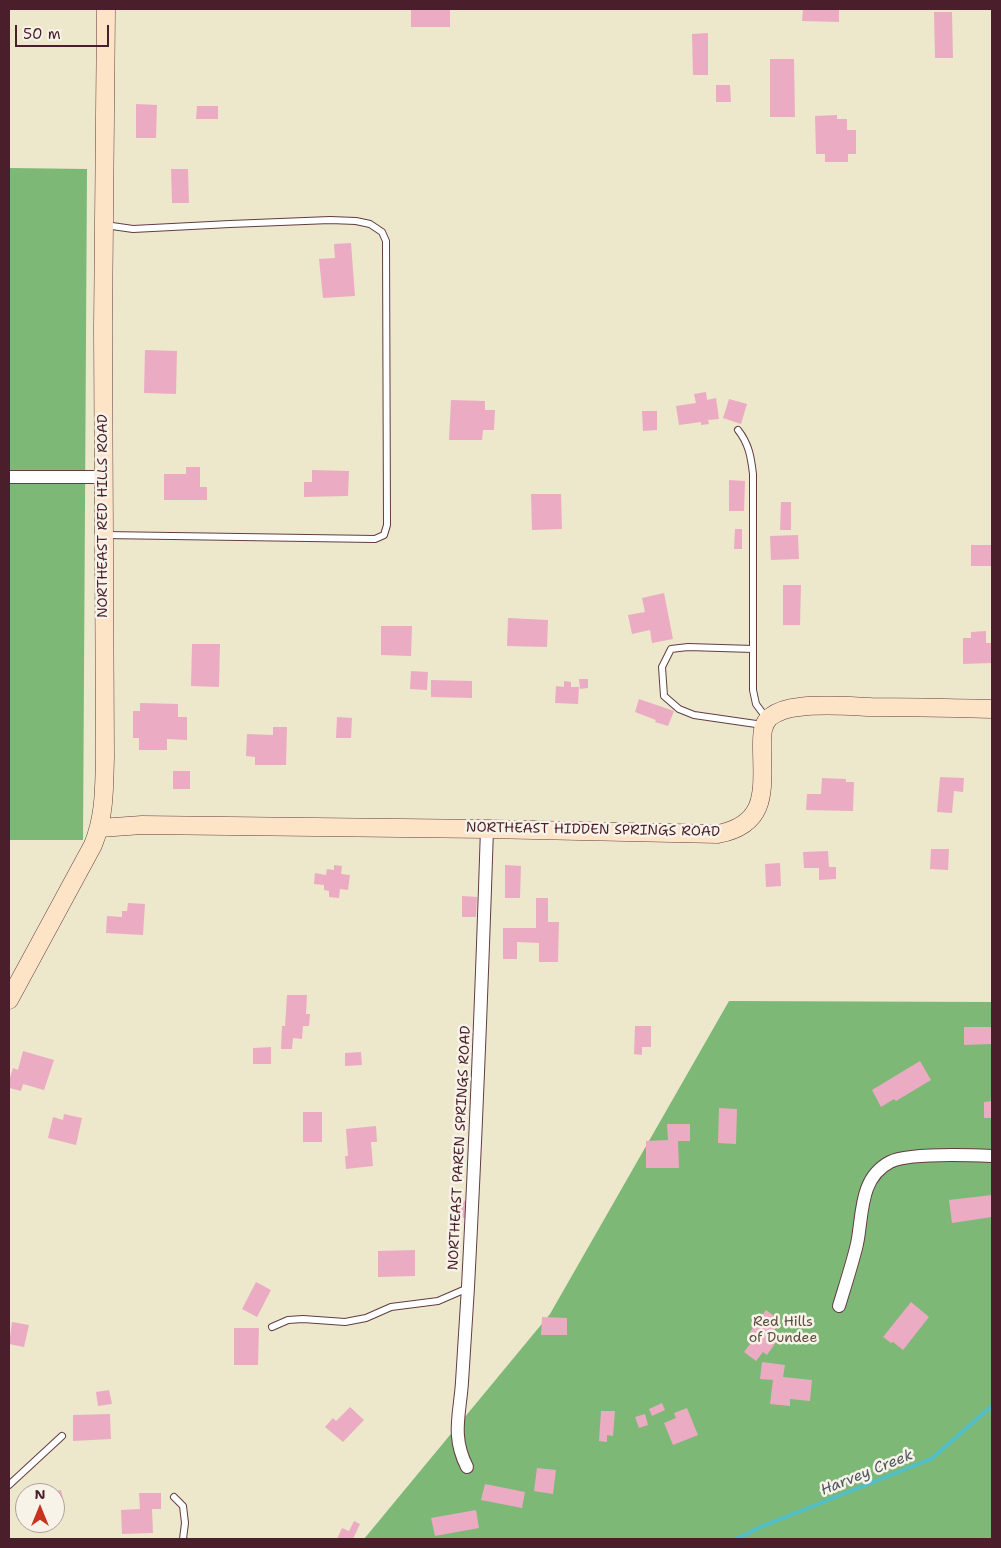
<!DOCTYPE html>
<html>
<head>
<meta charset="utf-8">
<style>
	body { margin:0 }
	#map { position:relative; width:1001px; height:1548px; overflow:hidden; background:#ede7cc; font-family:"Shantell Sans",sans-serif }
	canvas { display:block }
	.frame { position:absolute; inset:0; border:10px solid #4a1f2b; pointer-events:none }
	.north { position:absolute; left:15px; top:1483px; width:50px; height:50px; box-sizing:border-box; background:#f7f3e8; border:1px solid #b29e9c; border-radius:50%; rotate:0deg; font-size:14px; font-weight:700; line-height:20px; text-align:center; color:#4a1f2b }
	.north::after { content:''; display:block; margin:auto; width:18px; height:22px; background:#c8321e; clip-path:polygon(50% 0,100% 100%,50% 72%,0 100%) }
	.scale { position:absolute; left:15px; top:25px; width:94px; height:22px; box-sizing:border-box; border:2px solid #4a1f2b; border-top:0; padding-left:6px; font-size:15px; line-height:18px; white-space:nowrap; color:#4a1f2b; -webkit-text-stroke:4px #f7f3e8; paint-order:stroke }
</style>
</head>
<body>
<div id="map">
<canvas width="1001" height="1548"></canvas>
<div class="frame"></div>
<div class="north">N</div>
<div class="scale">50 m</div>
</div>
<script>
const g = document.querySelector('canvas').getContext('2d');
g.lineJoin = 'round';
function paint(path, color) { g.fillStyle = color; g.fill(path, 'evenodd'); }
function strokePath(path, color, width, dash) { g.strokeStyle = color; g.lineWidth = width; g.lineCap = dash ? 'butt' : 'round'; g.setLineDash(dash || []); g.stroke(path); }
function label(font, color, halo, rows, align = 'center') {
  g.font = font + ' "Shantell Sans",sans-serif'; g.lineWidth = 5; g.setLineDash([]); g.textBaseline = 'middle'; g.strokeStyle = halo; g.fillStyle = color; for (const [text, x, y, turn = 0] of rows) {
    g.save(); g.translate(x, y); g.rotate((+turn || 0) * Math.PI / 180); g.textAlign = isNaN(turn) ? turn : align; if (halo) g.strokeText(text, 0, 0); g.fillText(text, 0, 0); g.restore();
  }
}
paint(new Path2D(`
	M9,168L87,169L83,840H9Z
	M729,1001L992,1002V1539H364L550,1314Z`), '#7db876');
strokePath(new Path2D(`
	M736,1539L763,1526L931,1459L992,1406`), '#51bec8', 4);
paint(new Path2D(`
	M411,9H450V27H411Z
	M803,9H839V22L802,21Z
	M934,12H952L953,58H935Z
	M708,33V75H693L692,34Z
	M770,59H794L795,117H770Z
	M716,85H730L731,102H716Z
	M136,104L157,105L156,138H136Z
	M197,106H218V119H196Z
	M837,115V119H847V130H856V154H848V162H825V154H816L815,116Z
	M171,169H188L189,203H172Z
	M351,243L355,296L323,298L319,259L335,258L334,244Z
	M145,350L177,351L176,394L144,393Z
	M706,392L707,400L716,398L719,419L708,420L709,424L701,425V422L679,425L676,406L696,403L694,394Z
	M729,399L747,404L741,424L723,418Z
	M451,400L485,401V410H495L494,430H483L482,440H449Z
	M642,411H657V430L643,431Z
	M186,467H200V487H207V500H164V474H186Z
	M312,470L349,471L348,496L304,497V482H312Z
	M729,480L745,481L744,511H729Z
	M531,494H561L562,529L532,530Z
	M781,502H791V530H780Z
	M735,529H742V549H734Z
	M798,535L799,559L771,560L770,536Z
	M971,545H992V566H971Z
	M783,585H801L800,625H783Z
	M664,593L673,639L652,643L650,630L632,634L628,615L645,612L642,598Z
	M508,618L548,620L547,647L507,646Z
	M381,626H412L411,656L381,655Z
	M986,631V643H992V663L963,664V638H971V632Z
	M192,644H220L219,687L191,686Z
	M411,671L428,672L427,690L410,689Z
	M579,679H588V688L580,689Z
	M431,680L472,681V698L431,697Z
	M564,681L571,682V687H579L578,704L555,703L556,686L564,687Z
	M639,699L674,711L668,726L655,722L656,720L635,712Z
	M140,703L178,704V717H187V740L167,739V750H139V738H133V711H140Z
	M337,717L352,718L351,738H336Z
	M273,727H287L286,765H255V757L246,756L247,734L273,735Z
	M173,771H190V789H173Z
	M940,777L964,778L963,792L954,791L952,813L937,812Z
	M822,778L846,779V782H854L853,811L806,810L807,794H821Z
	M931,849H949L948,870L930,869Z
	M828,851L829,867H836V879L819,880V868H804L803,852Z
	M780,863L781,886L766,887L765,864Z
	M334,865L342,866L341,874L350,875L348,890L340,889L339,898L329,897V891L324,890V885L314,884L315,873L326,875L327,869L334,870Z
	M505,865L521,866L520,898H505Z
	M462,896L477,897L476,917H462Z
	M536,898H548V922H559L558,962H539V943L517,942V959H503V928H536Z
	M128,903L145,904L143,935L106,933L107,916L122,917V911H127Z
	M287,995H307L306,1014H310L309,1026H303L302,1039L293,1038L292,1049H281L282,1026H285Z
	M635,1026H651V1047H642V1055L634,1054Z
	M964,1027H992V1044L964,1045Z
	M271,1047V1064H253V1048Z
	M23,1051L54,1060L44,1090L23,1084L21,1091L9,1088V1081L13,1068L18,1070Z
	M361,1052L362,1065L345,1066V1053Z
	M920,1061L931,1080L896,1101L894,1099L881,1107L872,1090Z
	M992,1101V1118H984V1102Z
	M719,1108L737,1109L736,1144L718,1143Z
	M303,1112H322V1142H303Z
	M64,1114L82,1118L76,1145L48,1138L53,1117L63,1120Z
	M667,1124H690V1141H678L679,1168H646V1141L668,1140Z
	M376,1126L377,1142H371L373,1166L346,1169L345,1156H348L346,1129Z
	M992,1195V1217L952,1223L949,1200Z
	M453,1200L469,1201V1218H453Z
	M415,1250V1276L378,1277V1251Z
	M256,1282L271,1290L257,1317L242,1309Z
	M911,1302L929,1317L903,1350L893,1342L891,1343L883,1337Z
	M766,1310L781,1321L772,1333L779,1338L767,1355L763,1352L756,1361L744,1352L753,1340L747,1336Z
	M542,1317L567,1318V1335H541Z
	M12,1322L29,1325L24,1347L9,1344Z
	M234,1328H259L258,1365H234Z
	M762,1362L785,1365L783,1377L812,1380L810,1401L790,1399V1406L770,1404L773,1380L760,1379Z
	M109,1390L112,1404L98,1406L96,1392Z
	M662,1403L665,1410L652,1416L649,1409Z
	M350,1407L364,1420L343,1442L325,1427L333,1418L336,1421Z
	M687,1408L698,1435L673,1445L664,1423L676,1418L674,1413Z
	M601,1411H615L613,1436L607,1435V1442L599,1441Z
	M110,1414L111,1439L73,1441V1415Z
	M645,1414L648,1425L639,1428L635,1417Z
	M537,1468L556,1470L553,1494L534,1491Z
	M485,1484L525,1492L522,1508L481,1500Z
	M61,1490L63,1499L55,1501V1491Z
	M139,1493H161V1509H152L153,1533L122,1534L121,1510L140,1509Z
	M476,1510L479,1528L435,1536L431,1518Z
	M354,1521L360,1524L353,1539H337L342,1528L349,1531Z`), '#ebacc3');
const lane = new Path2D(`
	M738,430C749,444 751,457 753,474V690L756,704L767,719
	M104,535L375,539L384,535L387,525L386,241L382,232L370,224L356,221L330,220L230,224L133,229L105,225
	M753,649L688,647L671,649L662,667L664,696L679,709L694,715L763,725
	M272,1327L288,1320L303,1319L345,1322L366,1318L391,1307L438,1301L468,1288
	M9,1485L62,1436
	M174,1497L183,1506L185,1523L183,1539`);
const street = new Path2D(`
	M9,477H103
	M839,1306C845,1286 852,1265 857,1244C863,1215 859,1178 890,1162C908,1153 969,1155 992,1156
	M467,1467C451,1436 460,1414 462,1382C464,1350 466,1319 468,1287C476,1134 482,982 487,829`);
const secondary = new Path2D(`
	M100,828L142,825L487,829L718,834C770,824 762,787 762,745C762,735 762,724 770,717C778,711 789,708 799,707C822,704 847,706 871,707C911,707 952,708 992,709
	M9,1000L93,845C105,815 104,789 105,757L103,327L106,9`);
strokePath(lane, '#623d43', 8);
strokePath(street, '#623d43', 14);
strokePath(secondary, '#623d43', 19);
strokePath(lane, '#fff', 6);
strokePath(street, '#fff', 12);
strokePath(secondary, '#fee4c6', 18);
label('14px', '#4a1f2b', '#f7f3e8', [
	["NORTHEAST RED HILLS ROAD",103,516,-90],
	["NORTHEAST HIDDEN SPRINGS ROAD",593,830,1],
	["NORTHEAST PAREN SPRINGS ROAD",460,1148,-87]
]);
label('14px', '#5e4d43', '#f7f3e8', [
	["Red Hills",783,1322],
	["of Dundee",783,1338]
]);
label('italic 15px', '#4c5762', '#f7f3e8', [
	["Harvey Creek",867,1473,-22]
]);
</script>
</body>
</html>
